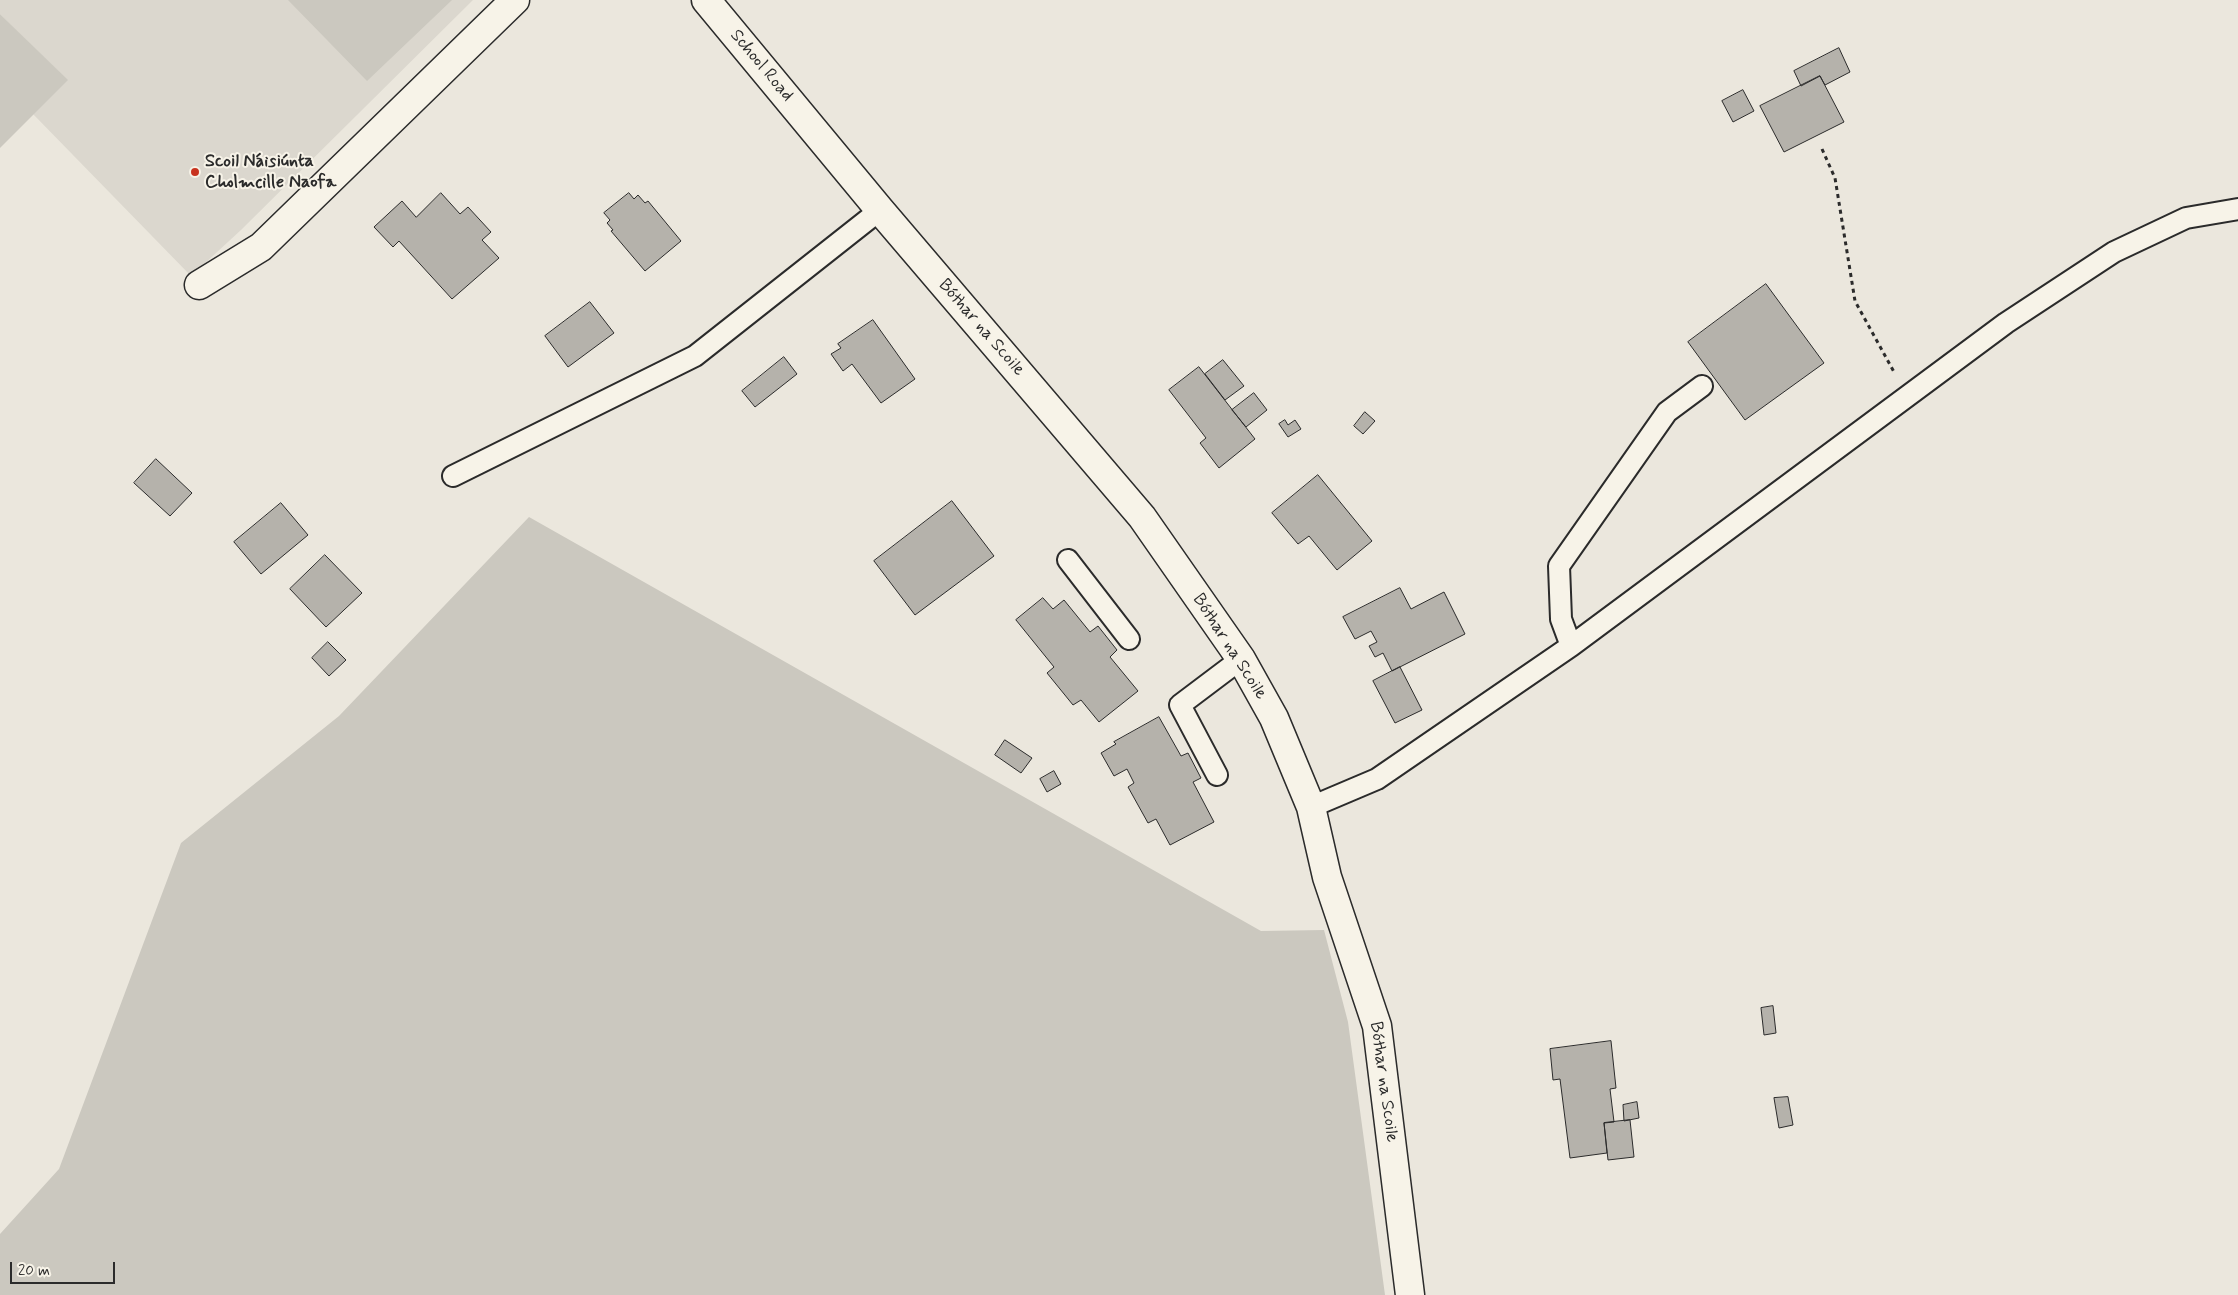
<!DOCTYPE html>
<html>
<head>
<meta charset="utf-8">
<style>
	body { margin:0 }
	#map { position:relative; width:2238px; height:1295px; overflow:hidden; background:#ebe7dd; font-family:Mynerve,sans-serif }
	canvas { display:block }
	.scale { position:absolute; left:10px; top:1262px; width:105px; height:22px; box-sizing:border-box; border:2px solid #2b2b2b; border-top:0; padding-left:6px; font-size:15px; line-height:18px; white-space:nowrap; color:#2b2b2b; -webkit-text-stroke:4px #f7f3e8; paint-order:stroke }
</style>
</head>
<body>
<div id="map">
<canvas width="2238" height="1295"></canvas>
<div class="scale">20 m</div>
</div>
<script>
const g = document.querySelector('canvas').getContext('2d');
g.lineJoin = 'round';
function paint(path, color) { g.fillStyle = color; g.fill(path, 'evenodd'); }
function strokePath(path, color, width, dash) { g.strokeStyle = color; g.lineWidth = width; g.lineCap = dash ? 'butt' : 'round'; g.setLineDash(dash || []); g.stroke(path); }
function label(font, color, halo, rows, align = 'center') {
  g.font = font + ' Mynerve,sans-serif'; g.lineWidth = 4; g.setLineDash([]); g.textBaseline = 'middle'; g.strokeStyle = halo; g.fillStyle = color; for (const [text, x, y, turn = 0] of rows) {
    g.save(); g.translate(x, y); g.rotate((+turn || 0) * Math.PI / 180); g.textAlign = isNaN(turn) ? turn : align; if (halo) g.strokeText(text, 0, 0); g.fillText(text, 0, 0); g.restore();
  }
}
paint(new Path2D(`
	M0,0H473L241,230L191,276L33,114L67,80L0,14Z`), '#dbd7ce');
paint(new Path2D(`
	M288,0H452L367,81Z
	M0,14L68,80L0,148Z
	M529,517L1261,931L1324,930L1348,1022L1385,1295H0V1234L59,1169L181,843L339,716Z`), '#cbc8bf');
const building = new Path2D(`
	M1839,48L1850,72L1825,85L1820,76L1801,86L1794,71Z
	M1820,76L1844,122L1784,152L1760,106Z
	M1743,90L1754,111L1733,122L1722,101Z
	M441,193L460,214L468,207L491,232L482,240L499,258L452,299L399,241L393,247L374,227L402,201L416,217Z
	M629,193L634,199L638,195L645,203L648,201L681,241L645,271L611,231L613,230L607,223L610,220L604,213Z
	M1766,284L1824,363L1745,420L1688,342Z
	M590,302L614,333L568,367L545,336Z
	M873,320L915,379L881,403L852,364L843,371L831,354L841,348L838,344Z
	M784,357L797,374L755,407L742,391Z
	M1223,360L1244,386L1225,400L1205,374Z
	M1199,367L1255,439L1219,468L1200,443L1206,438L1169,390Z
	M1254,393L1267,410L1246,427L1232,410Z
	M1365,412L1375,421L1363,434L1354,426Z
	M1285,420L1288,425L1295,420L1301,429L1288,437L1279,424Z
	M156,459L192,493L170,516L134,483Z
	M1318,475L1372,541L1337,570L1309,536L1298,544L1272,513Z
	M952,501L994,556L915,615L874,561Z
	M281,503L308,535L261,574L234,542Z
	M325,555L362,593L326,627L290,589Z
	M1400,588L1411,609L1444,592L1465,634L1392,671L1383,653L1375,657L1369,646L1377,642L1371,631L1355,639L1343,617Z
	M1043,598L1053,609L1064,600L1090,632L1098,626L1117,650L1110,657L1138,691L1099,722L1081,700L1073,705L1047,673L1054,667L1016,620Z
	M328,642L346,660L329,676L312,658Z
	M1400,667L1422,710L1395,723L1373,681Z
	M1159,717L1181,756L1188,753L1201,778L1193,782L1214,822L1170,845L1156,819L1148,823L1128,787L1134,783L1127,769L1114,776L1101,753L1116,744L1114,742Z
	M1005,740L1032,758L1021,773L995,755Z
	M1054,771L1061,784L1047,792L1040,779Z
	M1773,1006L1776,1033L1764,1035L1761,1008Z
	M1611,1041L1616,1088L1610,1089L1614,1122L1604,1123L1607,1153L1570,1158L1560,1079L1553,1080L1550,1049Z
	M1788,1097L1793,1125L1779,1128L1774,1098Z
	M1637,1102L1639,1118L1624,1121L1623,1105Z
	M1630,1120L1634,1157L1608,1160L1604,1123Z`);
paint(building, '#b5b2ab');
strokePath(building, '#2b2b2b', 1);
const lane = new Path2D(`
	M453,476L695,356L880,210
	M1068,560L1129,639
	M1571,646L1561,619L1559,566L1667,412L1702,386
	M1217,775L1180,705L1241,659
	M1311,807L1377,779L1571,646L2006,323L2114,252L2186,218L2238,209`);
const street = new Path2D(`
	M706,0L880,210L1142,517L1241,659L1274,718L1311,807L1327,877L1377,1026L1410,1295
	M199,285L261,247L515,0`);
strokePath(lane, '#2b2b2b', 24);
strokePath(street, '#2b2b2b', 31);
strokePath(new Path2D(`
	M1822,149L1835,178L1855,301L1894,372`), '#2b2b2b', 3, [4, 4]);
strokePath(lane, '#f7f3e8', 20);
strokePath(street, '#f7f3e8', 28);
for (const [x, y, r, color] of [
	[195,172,5,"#c8321e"]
]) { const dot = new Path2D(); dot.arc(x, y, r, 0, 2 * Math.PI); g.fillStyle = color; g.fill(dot); strokePath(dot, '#f7f3e8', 2); }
label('18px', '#2b2b2b', '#f7f3e8', [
	["School Road",761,66,50],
	["Bóthar na Scoile",981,328,49],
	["Bóthar na Scoile",1229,647,57],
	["Bóthar na Scoile",1383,1082,82]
]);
label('bold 18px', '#2b2b2b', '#f7f3e8', [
	["Scoil Náisiúnta",205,162],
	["Cholmcille Naofa",205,183]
], 'left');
</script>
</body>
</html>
